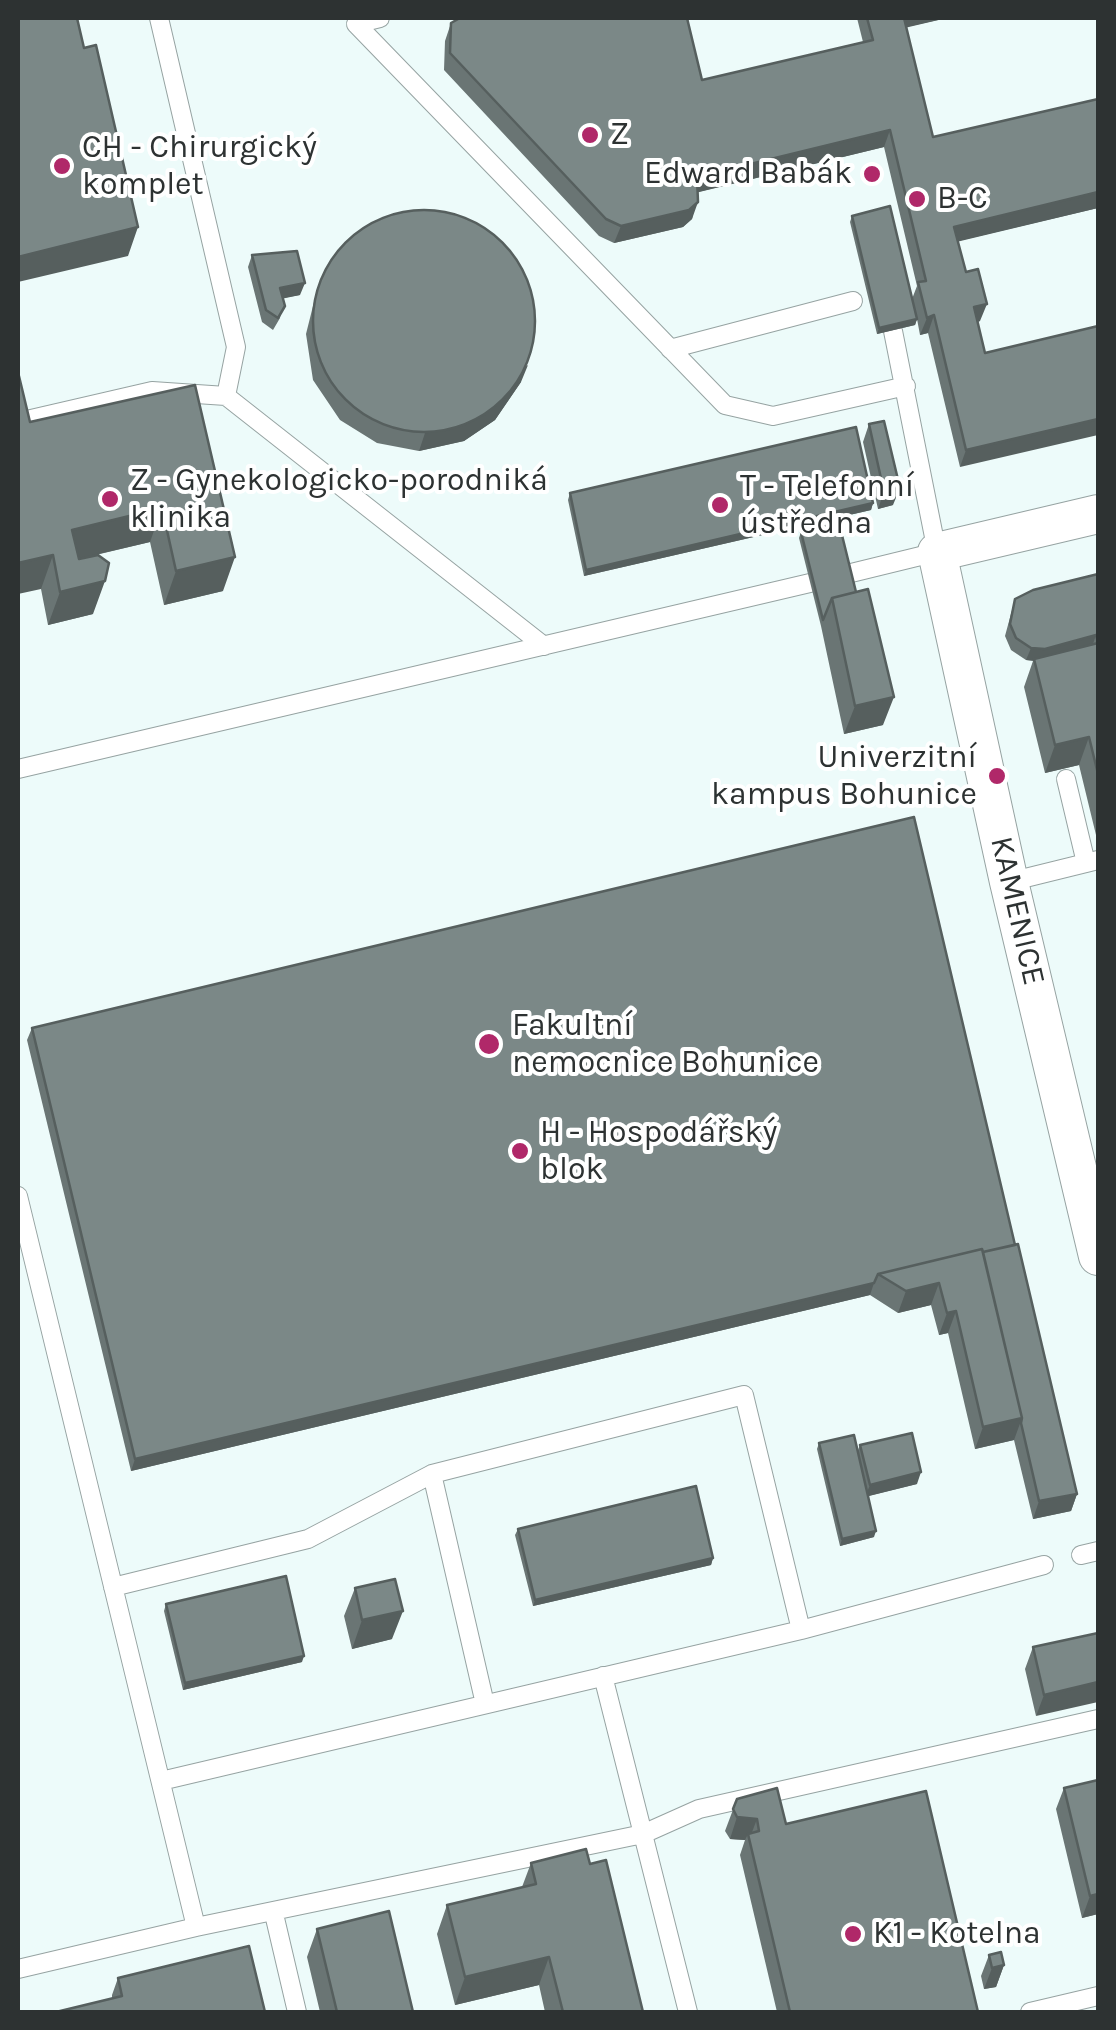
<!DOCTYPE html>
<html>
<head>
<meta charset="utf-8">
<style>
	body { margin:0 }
	#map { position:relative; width:1116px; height:2030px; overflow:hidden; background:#edfbfa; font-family:Karla,sans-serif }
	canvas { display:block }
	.frame { position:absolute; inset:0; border:20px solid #2d3232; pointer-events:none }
</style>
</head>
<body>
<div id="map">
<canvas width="1116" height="2030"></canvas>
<div class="frame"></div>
</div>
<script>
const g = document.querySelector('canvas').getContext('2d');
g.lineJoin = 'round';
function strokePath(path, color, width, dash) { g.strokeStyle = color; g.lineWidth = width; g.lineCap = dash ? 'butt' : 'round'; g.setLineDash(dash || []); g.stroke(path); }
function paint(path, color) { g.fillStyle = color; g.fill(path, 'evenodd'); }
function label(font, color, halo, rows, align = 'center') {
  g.font = font + ' Karla,sans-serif'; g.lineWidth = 8; g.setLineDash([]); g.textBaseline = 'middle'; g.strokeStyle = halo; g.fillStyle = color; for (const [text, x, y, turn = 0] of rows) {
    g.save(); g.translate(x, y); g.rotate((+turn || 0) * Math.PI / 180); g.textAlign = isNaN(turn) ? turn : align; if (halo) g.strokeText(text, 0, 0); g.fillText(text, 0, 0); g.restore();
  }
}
const lane = new Path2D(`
	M159,18L236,347L226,396
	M380,18L356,24L725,405L773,416L906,386
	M670,349L853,301
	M18,422L152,391L226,396L544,646
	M847,574L937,552L893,331
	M18,769L810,583
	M1066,779L1086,863L1098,860
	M1009,882L1086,863
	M18,1196L196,1927
	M432,1474L485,1704
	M1081,1555L1098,1551
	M113,1587L308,1539L432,1474L744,1395L801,1630
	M603,1676L688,2012
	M161,1781L801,1630L1044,1565
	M274,1914L297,2012
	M18,1969L196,1927L643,1834L699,1809L1098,1719
	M1030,2012L1098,1996`);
const street = new Path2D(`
	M1098,514L937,552L1009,882L1098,1256`);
strokePath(lane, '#96a3a2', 20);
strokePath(street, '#96a3a2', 40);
strokePath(lane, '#fff', 18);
strokePath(street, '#fff', 38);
paint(new Path2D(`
	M857,18H947L906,27L933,137L1098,208L958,241L980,321L978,322L985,353L1098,326L960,467L928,333L920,335L917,319L915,325L877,334L850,222L852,216L912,299L917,286L884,147L698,192L692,219L683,227L614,243L599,236L444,70L445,41L451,23L702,80L863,42Z
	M252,255L300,295L283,298L280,318L273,330L262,322L248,267Z
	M324,272L521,382L495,420L464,441L419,451L377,443L340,420L313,380L306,334L317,290Z
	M195,385L223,591L164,605L150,542L79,559L93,614L48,625L41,589L30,422Z
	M869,424L893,505L878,509L863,442Z
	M570,493L873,503L871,510L584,576L568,500Z
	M801,532L856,592L883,725L844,734L821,626L799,538Z
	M1098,574V835H1096L1079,765L1045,773L1024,687L1033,661L1026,660L1011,650L1005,636L1015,599Z
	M32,1028L1015,1245L1077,1494L1071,1511L1033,1519L1014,1440L975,1449L948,1333L939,1335L931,1305L898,1313L870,1295L131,1471L27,1040Z
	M819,1443L858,1450L860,1445L917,1484L868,1496L874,1537L840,1546L817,1449Z
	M518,1529L713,1558L711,1565L533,1606L515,1535Z
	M355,1588L392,1639L352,1649L344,1616Z
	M166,1604L302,1662L183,1690L164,1611Z
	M1098,1633L1036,1716L1025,1669L1033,1647Z
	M1098,1780V1914L1082,1918L1056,1809L1064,1788Z
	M737,1799L786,1824L978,2012H777L740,1855L745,1840L730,1839L725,1831Z
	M531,1863L590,1864L643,2012H545L539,1985L455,2005L437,1934L447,1905L522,1887Z
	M317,1929L413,2012H320L307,1957Z
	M989,1955L1004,1965L996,1987L984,1989L981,1976Z
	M118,1978L265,2012L112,1998V1995Z`), '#6a7574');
paint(new Path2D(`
	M900,18H947L896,30Z
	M890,130L884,147L691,194L697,177Z
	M1098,192V208L948,244L954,227Z
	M698,202L692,219L683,227L614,243L621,226Z
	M138,227L128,256L18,282V257Z
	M305,283L300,295L276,300L280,288Z
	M987,304L980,321L968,324L974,307Z
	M934,315L928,333L920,335L927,318Z
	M917,319L915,325L877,334L879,328Z
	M528,365L521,382L495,420L464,441L419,451L425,433Z
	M1098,419V435L960,467L966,450Z
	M900,488L893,505L878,509L884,492Z
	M873,503L871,510L584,576L586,570Z
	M162,508L150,542L60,563L72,530Z
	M53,555L41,589L18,594V563Z
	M235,557L223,591L164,605L176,571Z
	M105,581L93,614L48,625L60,592Z
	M1096,635L1092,647L1041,661L1026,660L1031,648Z
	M894,697L883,725L844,734L855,706Z
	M1089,737L1079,765L1045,773L1055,745Z
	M874,1283L870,1295L131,1471L135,1459Z
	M939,1283L931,1305L898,1313L906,1291Z
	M956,1311L948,1333L939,1335L947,1313Z
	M1022,1418L1014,1440L975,1449L983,1427Z
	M921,1472L917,1484L865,1497L870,1485Z
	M1077,1494L1071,1511L1033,1519L1039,1501Z
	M876,1531L874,1537L840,1546L842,1539Z
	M713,1558L711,1565L533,1606L535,1600Z
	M403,1611L392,1639L352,1649L362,1620Z
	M304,1656L302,1662L183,1690L185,1683Z
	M1098,1682V1702L1036,1716L1044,1695Z
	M737,1817L757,1819L749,1840L748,1834L745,1840L730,1839Z
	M1098,1894V1914L1082,1918L1090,1896Z
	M549,1957L539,1985L455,2005L465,1977Z
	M1004,1965L996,1987L984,1989L992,1968Z`), '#565f5e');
const building = new Path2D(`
	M18,18H77L84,48L96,45L138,227L18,257Z
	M460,18H687L702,80L873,40L867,18H904L933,137L1098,99V192L954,227L966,272L978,269L987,304L974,307L985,353L1098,326V419L966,450L934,315L927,318L918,282L926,281L890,130L697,177L698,202L689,210L621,226L606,219L450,53L451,23Z
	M890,206L917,319L879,328L852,216Z
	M313 321a111 111 0 1 1 222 0a111 111 0 1 1-222 0Z
	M297,251L305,283L280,288L285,306L278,318L266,310L252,255Z
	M18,372L30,422L195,385L235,557L176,571L162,508L72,530L79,559L98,555L109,563L105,581L60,592L53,555L18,563Z
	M884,421L900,488L884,492L869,424Z
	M856,427L873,503L586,570L570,493Z
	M839,523L856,592L832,598L823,620L801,532Z
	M1098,574V643L1096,635L1045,649L1031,648L1016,638L1010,624L1015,599L1033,590Z
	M868,589L894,697L855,706L832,598Z
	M1098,643V774L1089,737L1055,745L1034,659Z
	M914,817L1015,1245L983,1252L982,1249L878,1274L874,1283L135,1459L32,1028Z
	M1018,1244L1077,1494L1039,1501L1021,1423L1022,1418L983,1252Z
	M982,1249L1022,1418L983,1427L956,1311L947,1313L939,1283L906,1291L878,1274Z
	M912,1433L921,1472L870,1485L860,1445Z
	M854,1435L876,1531L842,1539L819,1443Z
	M696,1486L713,1558L535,1600L518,1529Z
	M286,1576L304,1656L185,1683L166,1604Z
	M395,1579L403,1611L362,1620L355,1588Z
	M1098,1633V1682L1044,1695L1033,1647Z
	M1098,1780V1894L1090,1896L1064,1788Z
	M777,1788L786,1824L926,1791L978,2012H790L748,1834L759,1831L757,1819L737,1817L733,1809L737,1799Z
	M586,1849L590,1864L606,1860L643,2012H563L549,1957L465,1977L447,1905L536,1884L531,1863Z
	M389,1911L413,2012H337L317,1929Z
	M249,1946L265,2012H56L122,1996L118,1978Z
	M1001,1952L1004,1965L992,1968L989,1955Z`);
paint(building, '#7b8887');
strokePath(building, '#565f5e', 2.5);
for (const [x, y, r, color] of [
	[590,135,10,"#b02869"],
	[62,166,10,"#b02869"],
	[872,174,10,"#b02869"],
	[917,199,10,"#b02869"],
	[110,499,10,"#b02869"],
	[720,505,10,"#b02869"],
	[997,776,10,"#b02869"],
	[489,1044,12,"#b02869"],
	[520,1151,10,"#b02869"],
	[853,1934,10,"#b02869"]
]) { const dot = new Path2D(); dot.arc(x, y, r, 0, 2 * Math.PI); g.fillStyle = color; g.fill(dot); strokePath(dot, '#fff', 4); }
label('32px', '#2d3232', '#fff', [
	["Z",610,135],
	["CH - Chirurgický",82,148],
	["komplet",82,185],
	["Edward Babák",852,174,"right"],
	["B-C",937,199],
	["Z - Gynekologicko-porodniká",130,481],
	["klinika",130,518],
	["T - Telefonní",740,487],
	["ústředna",740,524],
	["Univerzitní",977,758,"right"],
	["kampus Bohunice",977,795,"right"],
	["Fakultní",512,1026],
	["nemocnice Bohunice",512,1063],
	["H - Hospodářský",540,1133],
	["blok",540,1170],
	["K1 - Kotelna",873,1934]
], 'left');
label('32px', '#2d3232', '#fff', [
	["KAMENICE",1017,911,77]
]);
</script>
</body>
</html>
